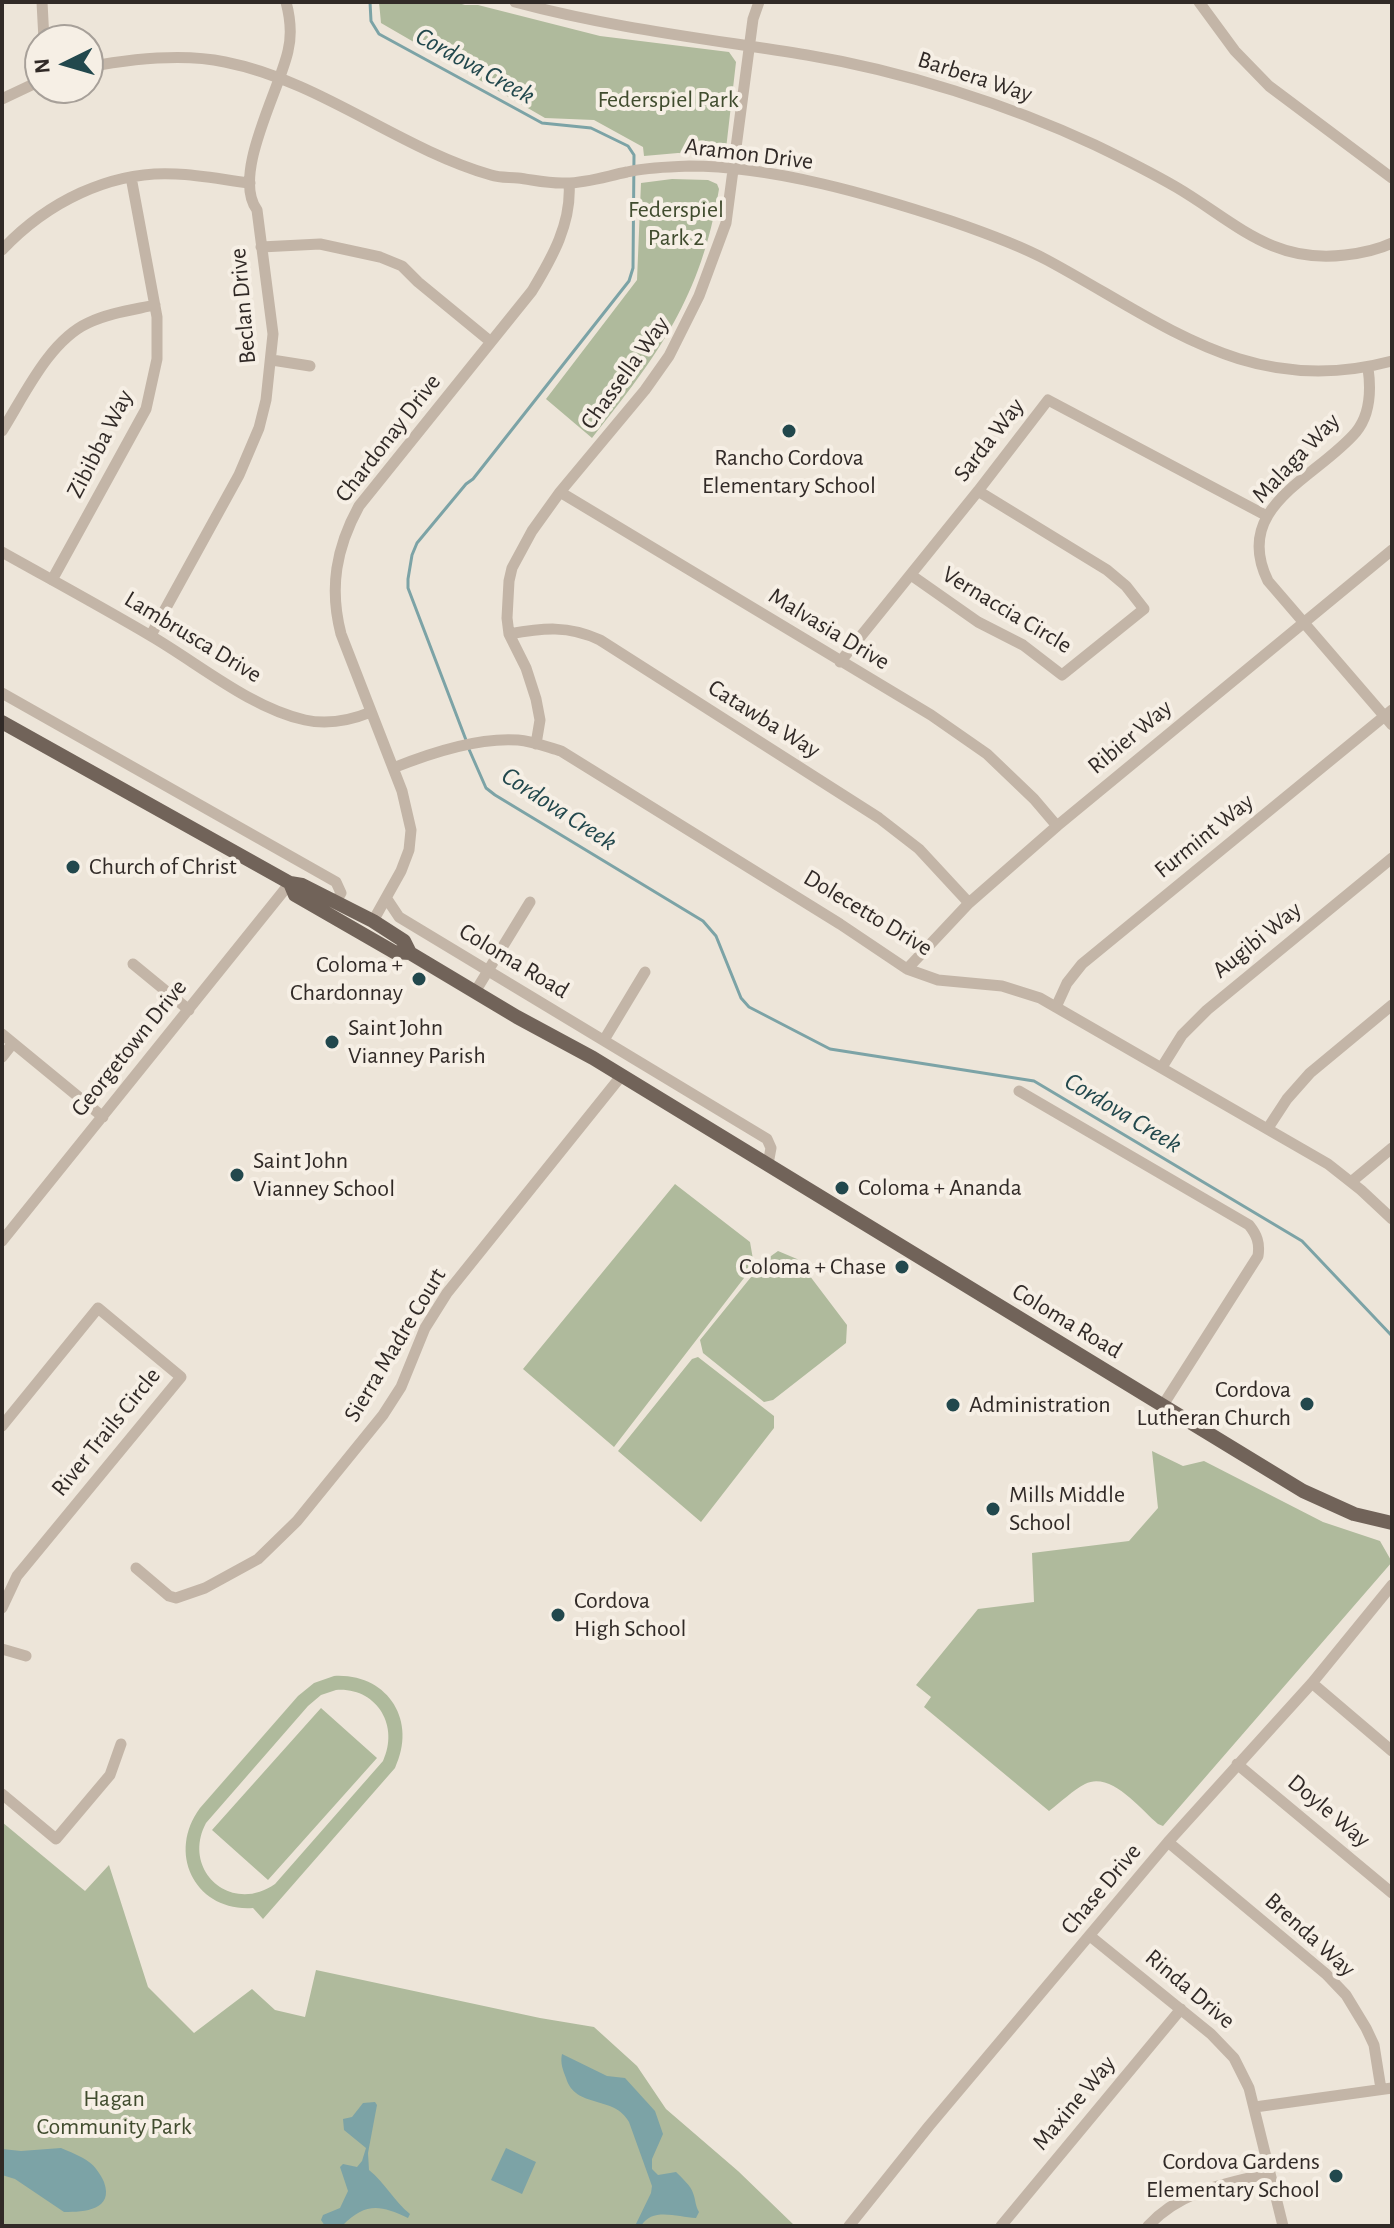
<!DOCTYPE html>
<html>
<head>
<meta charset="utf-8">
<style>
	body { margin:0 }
	#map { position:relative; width:1394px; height:2228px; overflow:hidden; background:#ede5d9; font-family:"Alegreya Sans",sans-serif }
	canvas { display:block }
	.frame { position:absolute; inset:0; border:4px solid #312a27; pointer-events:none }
	.north { position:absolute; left:24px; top:24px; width:80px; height:80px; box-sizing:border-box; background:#f6efe5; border:2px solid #a7a099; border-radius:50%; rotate:265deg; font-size:22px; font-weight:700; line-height:32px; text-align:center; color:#312a27 }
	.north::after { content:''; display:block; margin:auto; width:28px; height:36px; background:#22484d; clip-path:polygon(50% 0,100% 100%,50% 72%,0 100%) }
</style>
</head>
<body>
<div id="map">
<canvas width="1394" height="2228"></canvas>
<div class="frame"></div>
<div class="north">N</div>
</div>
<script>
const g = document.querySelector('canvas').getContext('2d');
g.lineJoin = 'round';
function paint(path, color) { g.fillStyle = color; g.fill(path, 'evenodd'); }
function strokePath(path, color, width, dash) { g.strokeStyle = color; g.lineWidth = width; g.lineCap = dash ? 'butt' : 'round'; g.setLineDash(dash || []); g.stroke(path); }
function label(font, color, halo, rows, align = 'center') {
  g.font = font + ' "Alegreya Sans",sans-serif'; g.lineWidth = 8; g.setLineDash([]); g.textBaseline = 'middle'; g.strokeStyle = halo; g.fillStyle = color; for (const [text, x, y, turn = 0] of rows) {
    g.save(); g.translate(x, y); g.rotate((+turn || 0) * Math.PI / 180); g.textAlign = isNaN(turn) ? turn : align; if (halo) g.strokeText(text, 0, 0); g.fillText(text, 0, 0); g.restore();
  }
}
paint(new Path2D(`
	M379,2H455L465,5H478L600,36L729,52L736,62L726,149L718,155L678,153L644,156L643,147L594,120L545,118L381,23Z
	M672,179L708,180L717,184L719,189C701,297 659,354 592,438L546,399L637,280L641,183Z
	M675,1184L750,1242L754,1265L614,1447L523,1369Z
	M778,1251L797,1259L847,1325L846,1343L773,1400L764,1402L703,1353L700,1340L764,1261Z
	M698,1357L774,1416V1428L701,1522L618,1451L692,1359Z
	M1152,1451L1183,1466L1204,1461L1323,1522L1380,1541L1392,1562L1163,1826L1158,1824C1140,1809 1111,1771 1085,1784C1073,1790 1061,1802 1049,1811L924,1707L931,1697L916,1685L978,1609L1034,1602L1032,1553L1129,1541L1158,1508Z
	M334,1676C387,1673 418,1720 395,1768L263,1919L253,1908C196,1912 166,1854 200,1808L298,1696L314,1683ZM336,1690C376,1687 400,1725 383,1761L275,1884C231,1915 181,1870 206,1823L308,1706L321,1695Z
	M321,1708L377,1758L268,1880L212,1830Z
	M2,1822L85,1891L109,1865L148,1987L194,2033L252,1989L275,2010L305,2017L316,1970L540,2018L594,2027L637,2066L666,2109L738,2171L795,2226H2Z`), '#afba9c');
paint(new Path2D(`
	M562,2054L607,2076L625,2078L655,2111L663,2134L652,2159V2169L658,2175L676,2172C682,2178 691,2186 693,2193C696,2201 695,2205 699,2212L696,2218C677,2217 652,2207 641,2226H635L651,2193L652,2186L629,2122C615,2095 575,2109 566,2078C563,2070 560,2063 562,2054Z
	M375,2102L377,2105L368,2153L369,2170C385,2183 394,2201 410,2214L408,2218C379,2204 365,2203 342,2226H325L321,2220L323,2215L340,2208L348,2191L340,2167L343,2164L357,2167L362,2161L366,2148L344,2130L343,2119L352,2117L363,2103Z
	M61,2148C70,2152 81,2156 89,2162C95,2166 101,2175 104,2182C114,2210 85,2212 64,2212L15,2179L2,2175V2149L21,2151Z
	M506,2148L536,2162L522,2194L491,2180Z`), '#7ca3a6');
strokePath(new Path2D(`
	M370,2L371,21L379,34L542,123L591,128L628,146L634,155L633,268L629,281L473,479L466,484L417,543L412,555L408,579V588L466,740
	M468,747L486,788L495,795L703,921L716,936L741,998L749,1007L830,1049L1034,1081L1302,1241L1392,1336`), '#7ca3a6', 3);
strokePath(new Path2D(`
	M42,2L44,40
	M515,2C611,28 709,39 807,55C903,71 1007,104 1095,145C1122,158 1150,172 1176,187C1234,221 1271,264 1345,255C1362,253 1377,250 1392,243
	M1199,2L1235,51L1269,86L1392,178
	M88,67C131,59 182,53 225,62C321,81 398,148 491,175C500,178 509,177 518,178C534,180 550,184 566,183C587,183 607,176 627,172C647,167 668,167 689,166C773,166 872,195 951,221C983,232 1017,244 1047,260C1164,323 1250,399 1392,361
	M2,99L40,81
	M261,247L320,244L380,257L402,266L418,282L491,342
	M2,250C46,203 110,170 176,174C201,175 225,180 250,183
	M272,360L310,366
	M1368,368C1371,389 1370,415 1356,432C1317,478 1231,506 1268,581L1392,725
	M2,431C24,396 49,341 88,323C109,313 132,310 155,305
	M560,492L931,715L987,754L1034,799L1057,826
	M2,552C52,580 102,607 151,636C199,664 251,708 305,720C328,725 349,721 371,712
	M911,575L978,622L1023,645L1062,675L1144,609L1126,586L1107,570L978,491
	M52,580L146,409L157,359V317L131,177
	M509,634C543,628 568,625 600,640L879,818L919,849L969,903
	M151,635L239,475L259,428L266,400L273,334L257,210C231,175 280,89 288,51C292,35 290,17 286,2
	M840,662L978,491L1048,400L1267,516
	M2,693L336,882L341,893L335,903
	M536,744L540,720L536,699L526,668L509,634L507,618L509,581L512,568L532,531L560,492L645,390L669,356L699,296L726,223L753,19L759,2
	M393,768C430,753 477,737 518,740C532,741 547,747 561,751L840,924L907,969L938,980L1002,986L1040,998L1328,1164L1361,1190L1392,1219
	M387,899L399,917L767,1139L771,1148L768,1164
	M373,921L401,871L409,850L411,830L402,791L341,634C329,588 336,548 359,506L532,291C552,258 572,223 569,183
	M133,964L189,1010
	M907,969L969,903L1057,826L1392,550
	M475,992L530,902
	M1056,1007L1067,983L1082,964L1392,710
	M2,1034L103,1117
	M604,1040L645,972
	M2,1057L13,1043
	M1162,1067L1182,1035L1207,1010L1392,858
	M1019,1091L1249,1225C1257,1235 1260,1243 1258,1256L1163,1405
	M1268,1128L1287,1099L1310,1073L1392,1005
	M1351,1182L1392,1148
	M2,1241L290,883
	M2,1426L98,1308L181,1377L17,1576L2,1608
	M136,1568L169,1596L176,1598L205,1588L258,1559L297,1521L383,1415L401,1387L425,1328L447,1293L622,1075
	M2,1649L26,1656
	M1312,1683L1392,1751
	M1237,1764L1392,1893
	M2,1794L56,1839L110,1775L121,1744
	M1168,1842L1326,1974L1346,1995L1366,2028L1374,2045L1381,2089
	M1090,1936L1211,2034L1234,2058L1249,2088L1283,2226
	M1255,2107L1392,2088
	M849,2226L929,2126L1168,1842L1312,1683L1392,1585
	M1001,2226L1181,2009
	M1148,2226C1181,2190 1225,2184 1270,2173`), '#c3b5a7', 11);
strokePath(new Path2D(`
	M2,722L290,883L302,885L373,921L404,941L410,953
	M290,883L295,895L394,952L410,953L517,1017L593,1058L1303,1491L1354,1514L1392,1523`), '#716359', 14);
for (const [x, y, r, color] of [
	[789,431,8,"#22484d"],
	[73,867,8,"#22484d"],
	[419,979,8,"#22484d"],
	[332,1042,8,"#22484d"],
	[237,1175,8,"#22484d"],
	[842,1188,8,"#22484d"],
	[902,1267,8,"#22484d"],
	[1307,1404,8,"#22484d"],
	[953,1405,8,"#22484d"],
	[993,1509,8,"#22484d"],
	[558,1615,8,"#22484d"],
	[1336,2176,8,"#22484d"]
]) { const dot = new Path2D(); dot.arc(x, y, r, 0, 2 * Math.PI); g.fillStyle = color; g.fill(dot); strokePath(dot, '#f6efe5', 3); }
label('24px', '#312a27', '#f6efe5', [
	["Barbera Way",975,77,18],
	["Aramon Drive",749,154,7],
	["Beclan Drive",243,306,-95],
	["Chassella Way",625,373,-54],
	["Chardonay Drive",388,438,-52],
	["Sarda Way",989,440,-52],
	["Zibibba Way",100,444,-63],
	["Malaga Way",1296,458,-46],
	["Vernaccia Circle",1007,610,31],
	["Malvasia Drive",829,629,31],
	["Lambrusca Drive",193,637,31],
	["Catawba Way",764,719,32],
	["Ribier Way",1130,737,-40],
	["Furmint Way",1204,836,-39],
	["Dolecetto Drive",868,913,31],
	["Augibi Way",1257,940,-39],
	["Coloma Road",514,961,31],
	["Georgetown Drive",129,1048,-51],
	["Coloma Road",1067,1321,31],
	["Sierra Madre Court",395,1345,-59],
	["River Trails Circle",106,1432,-51],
	["Doyle Way",1329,1811,40],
	["Chase Drive",1101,1889,-50],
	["Brenda Way",1310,1935,42],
	["Rinda Drive",1190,1989,40],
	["Maxine Way",1074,2103,-50]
]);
label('24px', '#404c2e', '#f6efe5', [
	["Federspiel Park",668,100],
	["Federspiel",676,210],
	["Park 2",676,238],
	["Hagan",114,2099],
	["Community Park",114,2127]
]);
label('24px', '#312a27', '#f6efe5', [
	["Rancho Cordova",789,458,"center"],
	["Elementary School",789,486,"center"],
	["Church of Christ",89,867],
	["Coloma +",403,965,"right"],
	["Chardonnay",403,993,"right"],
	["Saint John",348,1028],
	["Vianney Parish",348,1056],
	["Saint John",253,1161],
	["Vianney School",253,1189],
	["Coloma + Ananda",858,1188],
	["Coloma + Chase",886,1267,"right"],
	["Cordova",1291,1390,"right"],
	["Lutheran Church",1291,1418,"right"],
	["Administration",969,1405],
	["Mills Middle",1009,1495],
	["School",1009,1523],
	["Cordova",574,1601],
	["High School",574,1629],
	["Cordova Gardens",1320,2162,"right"],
	["Elementary School",1320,2190,"right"]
], 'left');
label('italic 26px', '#22484d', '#f6efe5', [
	["Cordova Creek",475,66,29],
	["Cordova Creek",559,809,33],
	["Cordova Creek",1123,1113,31]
]);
</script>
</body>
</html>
